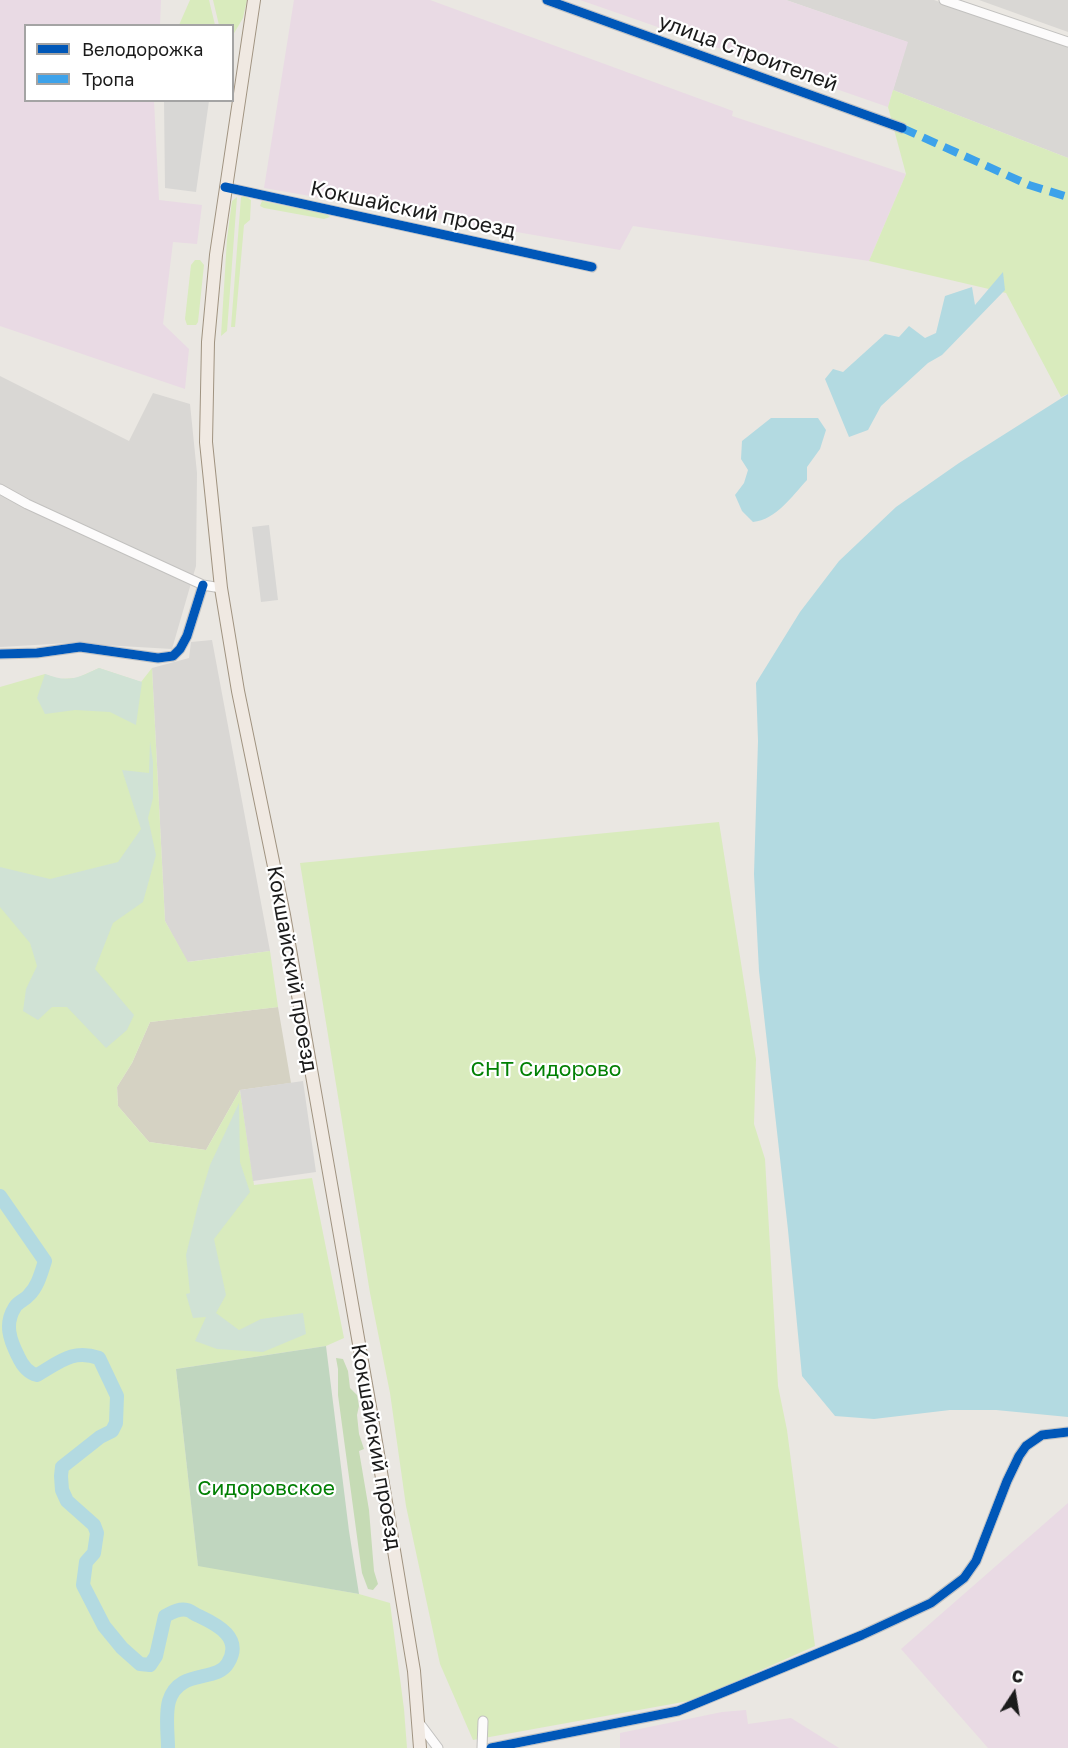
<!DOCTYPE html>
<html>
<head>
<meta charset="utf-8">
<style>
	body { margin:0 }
	#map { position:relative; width:1068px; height:1748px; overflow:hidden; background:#eae7e2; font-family:"Golos Text",sans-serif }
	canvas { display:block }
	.legend { position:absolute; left:24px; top:24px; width:210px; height:78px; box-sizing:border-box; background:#fff; border:2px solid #a4a4a4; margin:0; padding:8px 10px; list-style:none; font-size:18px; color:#1b1b1b }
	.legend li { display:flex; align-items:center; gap:12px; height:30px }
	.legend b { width:30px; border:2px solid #a4a4a4 }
	.north { position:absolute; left:984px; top:1664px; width:60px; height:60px; -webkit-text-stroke:4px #fff; paint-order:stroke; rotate:12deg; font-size:16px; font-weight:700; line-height:24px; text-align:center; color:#1b1b1b }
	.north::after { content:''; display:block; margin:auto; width:21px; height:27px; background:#1b1b1b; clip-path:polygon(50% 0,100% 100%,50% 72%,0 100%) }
</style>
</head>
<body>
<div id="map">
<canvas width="1068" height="1748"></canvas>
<ul class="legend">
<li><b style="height:8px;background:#0057b8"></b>Велодорожка</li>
<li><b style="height:8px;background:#3da2ea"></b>Тропа</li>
</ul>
<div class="north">С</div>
</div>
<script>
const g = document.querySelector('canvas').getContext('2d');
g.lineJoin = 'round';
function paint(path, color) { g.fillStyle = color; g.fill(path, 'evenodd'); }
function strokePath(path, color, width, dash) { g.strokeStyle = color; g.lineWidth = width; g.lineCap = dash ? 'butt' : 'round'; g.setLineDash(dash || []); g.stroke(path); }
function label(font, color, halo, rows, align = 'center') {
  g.font = font + ' "Golos Text",sans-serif'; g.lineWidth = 4.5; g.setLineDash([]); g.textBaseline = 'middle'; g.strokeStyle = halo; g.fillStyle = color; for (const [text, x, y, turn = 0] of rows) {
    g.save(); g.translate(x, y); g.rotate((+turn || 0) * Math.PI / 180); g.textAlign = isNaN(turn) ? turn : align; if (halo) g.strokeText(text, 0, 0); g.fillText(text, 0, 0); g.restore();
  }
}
paint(new Path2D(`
	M786,0H934L1068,47V158L893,90L907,42Z
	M979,0H1068V32Z
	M0,376L129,441L153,393L190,404L197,473L196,566L172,649L69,643L0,647Z
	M212,640L270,951L187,962L165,921L152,668L189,658L191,642Z`), '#d9d7d4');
paint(new Path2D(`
	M0,0H161L160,25L26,26V100L154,101L159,200L202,205L197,244L173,242L163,324L189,349L185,389L0,326Z
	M294,0H430L733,111L732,116L906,174L869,261L633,226L620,250L264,188Z
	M580,0H786L908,42L888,107Z
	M1068,1503V1748H988L901,1649Z
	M746,1710L748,1724L791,1718L839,1748H620V1733L722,1712Z`), '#e9dae4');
paint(new Path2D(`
	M278,1007L291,1083L240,1090L206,1150L149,1142L118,1106L117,1087L132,1063L150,1022Z`), '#d5d2c3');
paint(new Path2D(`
	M190,0H209L215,25H179Z
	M213,0H247L243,18L233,35L232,26L219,25Z
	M893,90L1068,158V394L1061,397L1006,293L869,261L906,174L888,107Z
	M245,196L251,200L250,220L244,225L235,327H231L241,197Z
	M237,197L227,331L221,336L227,239L232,201Z
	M262,201L327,214L330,217L324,219L264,208L260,206Z
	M195,260H200L204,265L198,322L196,325H187L185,319L191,265Z
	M99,668L141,682L152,668L165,921L188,962L270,951L278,1007L150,1022L132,1063L117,1087L118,1106L149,1142L206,1150L240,1090L254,1185L312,1178L344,1338L326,1346L176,1369L198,1565L359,1594L390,1603L404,1709L407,1748H0V687L45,674L59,679L77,678Z
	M719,822L756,1059L754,1124L765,1159L778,1386L787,1430L815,1646L694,1700L473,1740L440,1664L406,1506L390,1393L370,1293L300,863Z`), '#d9ebbd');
paint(new Path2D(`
	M336,1358L343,1359L348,1371L350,1388L357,1395L359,1406L357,1415L359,1434L364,1449L359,1451L369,1510L374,1571L378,1584L373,1590L368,1589L362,1573L358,1544L338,1395V1369Z`), '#c6dbb5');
paint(new Path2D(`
	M99,668L142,682L136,725L110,712L75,710L45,714L37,698L45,674C68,683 78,678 99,668Z
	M150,741L153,762V798L148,818L156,855L143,902L113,923L95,969L134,1015L127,1030L106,1048L67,1007H52L38,1020L23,1011L26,989L37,966L30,943L0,907V867L50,879L118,862L141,829L122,770L149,773Z
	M239,1103L240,1162L250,1192L214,1239L226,1295L216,1313L239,1330L261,1319L303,1313L306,1334L263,1352L217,1349L195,1341L206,1317L193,1318L186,1294L190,1293L186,1255L198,1205L210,1165Z`), '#d0e2d5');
paint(new Path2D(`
	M326,1346L349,1531L359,1594L198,1566L176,1369Z`), '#c0d6bf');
paint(new Path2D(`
	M164,101H209L196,192L165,188Z
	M269,525L278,600L261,602L252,527Z
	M303,1081L316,1172L253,1181L240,1090Z`), '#d8d7d5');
paint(new Path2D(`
	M1003,272L1005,290L942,355L928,363L881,406L868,430L849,437L825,379L833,369L843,372L885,334L899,337L909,326L925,338L936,333L945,296L972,287L975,305Z
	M1068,394V1417L996,1410H950L874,1419L835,1416L802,1376L788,1230L759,971L754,874L758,741L756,683L800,612L839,561L896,507L959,463Z
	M771,418H818L826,430L820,449L807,467V480C792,496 776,520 753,522L742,511L735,495L744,483L748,470L741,459L742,441Z`), '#b3dae1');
strokePath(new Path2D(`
	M0,1196L45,1261C41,1273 38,1286 29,1295C25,1300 18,1302 15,1307C4,1324 10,1340 18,1356C22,1365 28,1373 37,1375C60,1362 72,1349 99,1358L117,1396L116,1423L112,1431L100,1437L62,1467L61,1476L62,1490L67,1501L94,1525L97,1533L94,1553L86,1562L83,1585L104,1626L122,1648L140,1664L150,1665L156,1656L165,1616C171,1613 179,1608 187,1610C190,1610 195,1615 199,1616C218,1625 243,1638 228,1663C217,1683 179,1668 169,1701C165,1715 168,1734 168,1748`), '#b3dae1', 14);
const minor = new Path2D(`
	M547,0L902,128
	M944,0L1068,42
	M225,187L592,267
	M0,489L27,504L203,585L221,588
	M0,654L37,653L80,647L158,658L173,656L180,649L187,636L203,585
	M420,1724L438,1748
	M482,1748L483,1721
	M491,1748L678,1711L862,1635L931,1603L964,1578L976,1561L1007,1481L1019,1456L1026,1446L1042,1435L1068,1432`);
const major = new Path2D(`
	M254,0L216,255L208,342L206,442L221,588L238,691L284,915L373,1424L414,1671L420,1748`);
strokePath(minor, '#c2c1bf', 11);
strokePath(major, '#a09380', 14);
strokePath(minor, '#fcfbfb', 9);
strokePath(major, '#f0e9e2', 12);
strokePath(new Path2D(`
	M902,128L1029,185L1068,197`), '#3da2ea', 8, [15, 8]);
strokePath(new Path2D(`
	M547,0L902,128
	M225,187L592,267
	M0,654L37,653L80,647L158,658L173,656L180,649L187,636L203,585
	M491,1748L678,1711L862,1635L931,1603L964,1578L976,1561L1007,1481L1019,1456L1026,1446L1042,1435L1068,1432`), '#0057b8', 9);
label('21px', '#1b1b1b', '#fff', [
	["улица Строителей",748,53,20],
	["Кокшайский проезд",413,210,12],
	["Кокшайский проезд",292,969,80],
	["Кокшайский проезд",376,1447,80]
]);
label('21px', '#028004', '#fff', [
	["СНТ Сидорово",546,1069],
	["Сидоровское",266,1488]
]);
</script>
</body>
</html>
